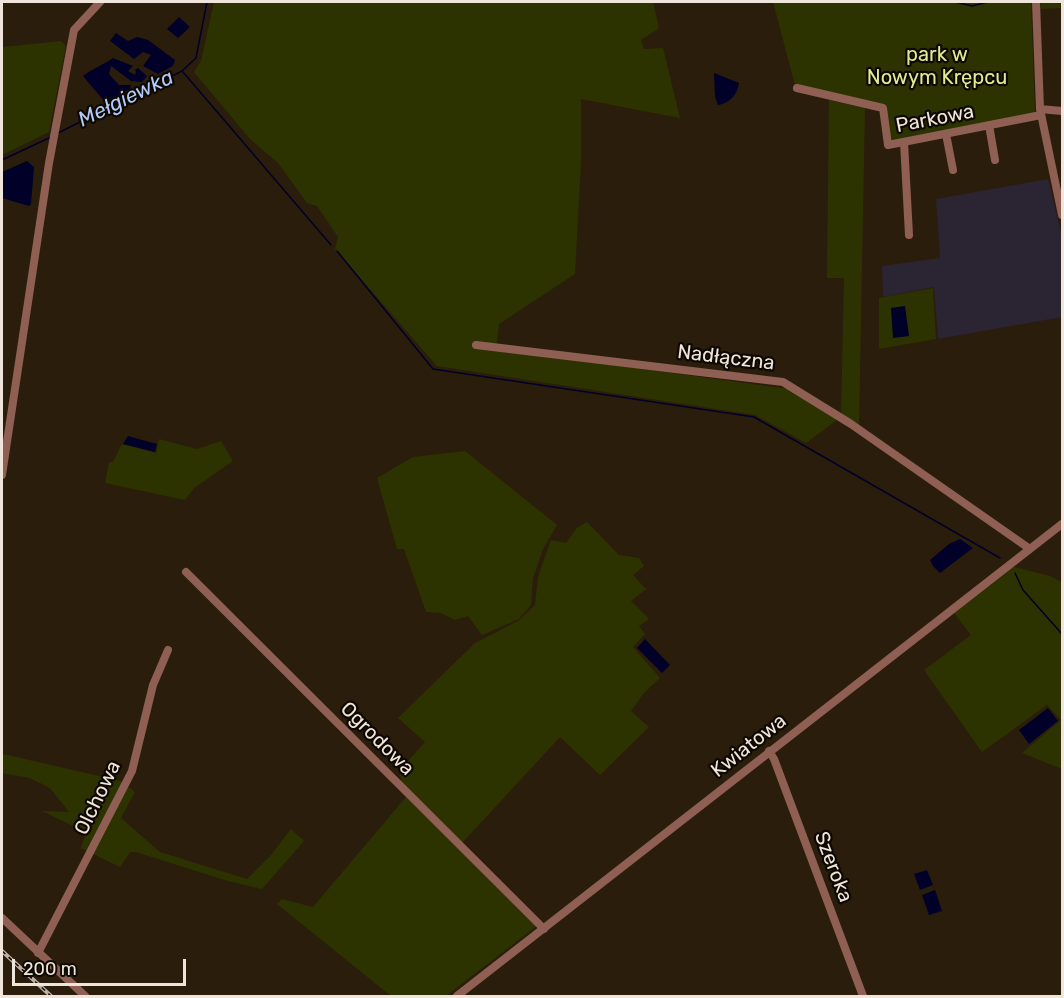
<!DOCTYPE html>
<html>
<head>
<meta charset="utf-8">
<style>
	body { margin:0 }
	#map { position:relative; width:1064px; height:998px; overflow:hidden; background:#2b1d0b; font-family:Rubik,sans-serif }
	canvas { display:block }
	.frame { position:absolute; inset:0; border:3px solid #efe5da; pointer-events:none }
	.scale { position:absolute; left:12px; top:959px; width:174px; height:27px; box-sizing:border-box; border:3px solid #efe5da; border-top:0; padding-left:8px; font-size:18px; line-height:21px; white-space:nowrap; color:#efe5da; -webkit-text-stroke:4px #0e0803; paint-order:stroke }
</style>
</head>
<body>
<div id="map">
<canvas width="1064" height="998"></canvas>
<div class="frame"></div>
<div class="scale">200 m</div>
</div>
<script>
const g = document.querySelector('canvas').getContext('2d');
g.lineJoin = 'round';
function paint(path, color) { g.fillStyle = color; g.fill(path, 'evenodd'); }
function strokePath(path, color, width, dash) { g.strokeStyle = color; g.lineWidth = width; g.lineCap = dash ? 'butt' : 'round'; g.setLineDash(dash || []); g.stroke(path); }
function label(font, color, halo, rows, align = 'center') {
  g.font = font + ' Rubik,sans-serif'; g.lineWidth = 4.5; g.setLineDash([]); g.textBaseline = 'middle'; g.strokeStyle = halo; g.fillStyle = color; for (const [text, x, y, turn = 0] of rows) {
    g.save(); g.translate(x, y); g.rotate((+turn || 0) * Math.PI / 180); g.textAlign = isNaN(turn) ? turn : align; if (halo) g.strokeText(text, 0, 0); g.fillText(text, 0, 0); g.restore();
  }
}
paint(new Path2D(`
	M1048,179L1062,237V317L938,339L934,287L883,297L882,266L940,258L936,199Z`), '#2a2433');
paint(new Path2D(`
	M214,2H653L659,28L641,40L644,49L663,48L680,118L581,99V162L575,274L499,324L496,349L789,389L838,419L806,443L755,415L437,366L335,249L338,237L317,206L307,203L278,163L250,139L194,72L201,61Z
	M773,2H1031L1035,113L889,141L886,105L795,85Z
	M1041,2H1062V8L1041,9Z
	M2,41L3,47L61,41L66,46L49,132L2,155Z
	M829,100L865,108L859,425L841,414L844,278H827Z
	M933,288L936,339L879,349V298Z
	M159,439L197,449L221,441L233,461L194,488L185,500L105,483L109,462H113L122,444L156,453Z
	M465,451L557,525L543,549L533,578L531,605L519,619L482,635L468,616L455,620L441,613L426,612L404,549H397L377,478L413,457Z
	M587,522L619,555L639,558L644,566L633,575L646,589L631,601L649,619L639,626L645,634L633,647L660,678L643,694L631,711L649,727L600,775L560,737L462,843L401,783L400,770L425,742L398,718L475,643L518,621L535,605L538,577L551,540L566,543L577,528Z
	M1014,567L1050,576L1062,582V769L1022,753L1061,720L1047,705L982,752L924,670L971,635L954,613Z
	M3,754L121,781L135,792L121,818L160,852L247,879L271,855L291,829L304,841L262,889L228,881L136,852H130L120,867L81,848L86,832L42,811L69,812L50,788L30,778L2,773Z
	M406,797L538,925L446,996H391L277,904L282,899L313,907Z`), '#2d3300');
paint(new Path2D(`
	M179,17L190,27L178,38L167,29Z
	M116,33L128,41L137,37L148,40L175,60L173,66L158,74L143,66L151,55L143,52L134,59L110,41Z
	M113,58L133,66L128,71L135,75L136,72L135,70L138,68L147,76L142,82L131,81L111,66L109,74L119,85H131L130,89L105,102L83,76C93,68 103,65 113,58Z
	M714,73L739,83C737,95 730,103 718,105L715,97Z
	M27,161L34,167L31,204L29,206L2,198V172Z
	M905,306L909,336L893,338L891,308Z
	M128,436L157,444L155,452L123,444Z
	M960,539L973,548L940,573L933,566L930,560L949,544Z
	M645,639L670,665L662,673L637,648Z
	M1048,708L1058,721L1029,744L1019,730Z
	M927,870L933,885L920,890L914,874Z
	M935,890L942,911L929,915L922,895Z`), '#000029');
strokePath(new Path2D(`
	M955,2L972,6L988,2
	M183,72L331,245
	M58,133L182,71L196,58L207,2
	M2,160L51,137
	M337,251L433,369L754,417L1000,558
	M1015,573L1023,590L1062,634`), '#000029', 1.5);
strokePath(new Path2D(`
	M1036,2L1040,109L1062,215
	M797,88L883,108L888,145L1041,115
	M1040,109L1062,111
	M989,125L995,160
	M946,134L953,170
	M904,142L909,235
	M476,345L783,382L851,424L1030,549
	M2,475L49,163L74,30L100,2
	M186,572L544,929
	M769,751L774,759L863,996
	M2,918L85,996
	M38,953L132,771L153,685L168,650
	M457,996L1062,524`), '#8f5f53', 8);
const rail = new Path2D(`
	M2,951L51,996`);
strokePath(rail, '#bcb1a4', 4);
strokePath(rail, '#0e0803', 1.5, [4.5]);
label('20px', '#ddee92', '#0e0803', [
	["park w",937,55],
	["Nowym Krępcu",937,78]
]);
label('20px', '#efe5da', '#0e0803', [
	["Parkowa",935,119,-11],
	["Nadłączna",726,358,7],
	["Ogrodowa",377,739,45],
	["Kwiatowa",749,746,-38],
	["Olchowa",98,798,-64],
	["Szeroka",833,867,69]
]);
label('italic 21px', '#b3cbfa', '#0e0803', [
	["Mełgiewka",126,99,-26]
]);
</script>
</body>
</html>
